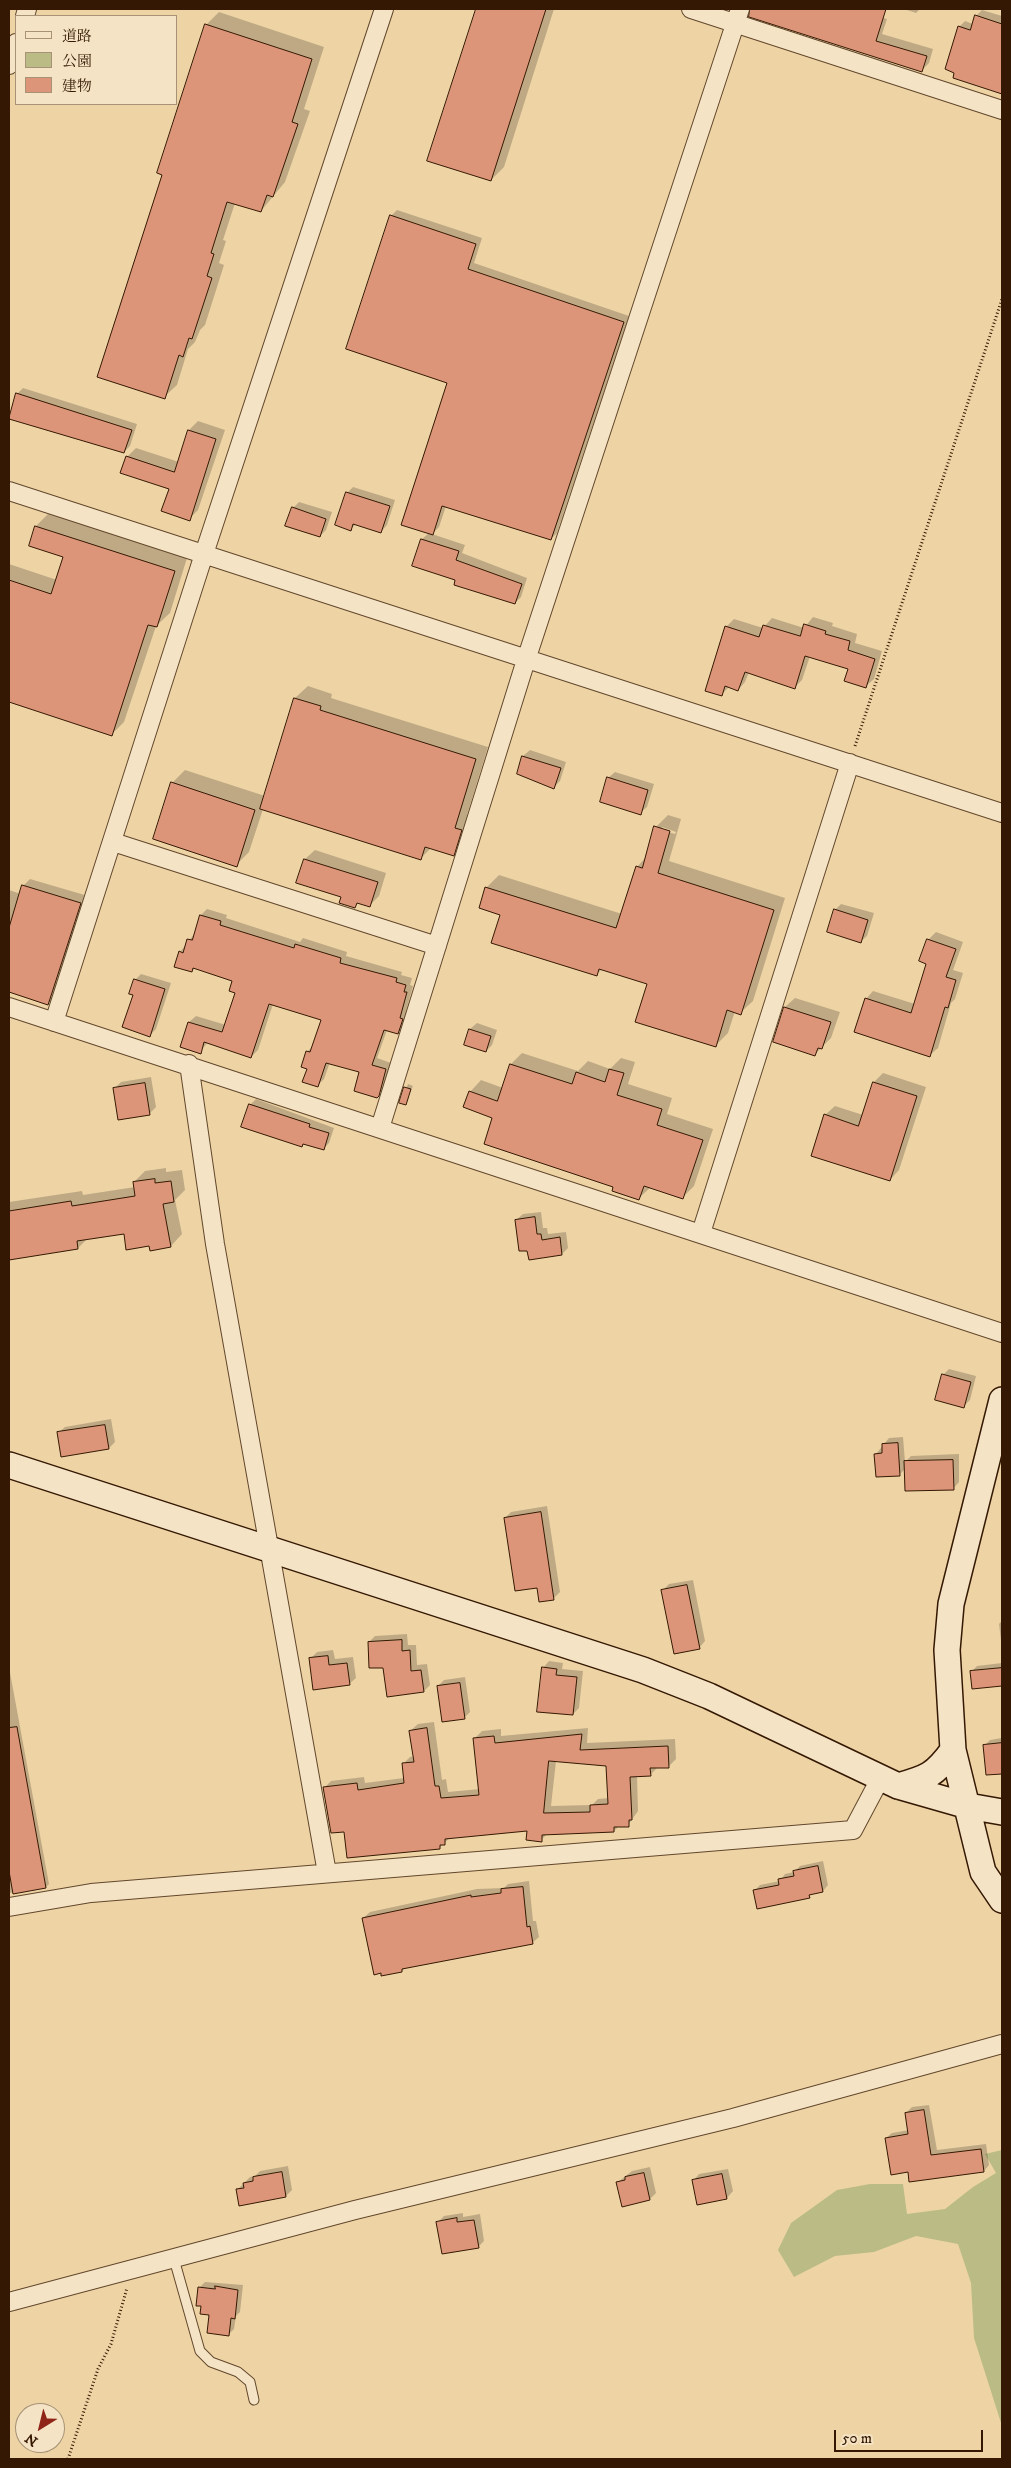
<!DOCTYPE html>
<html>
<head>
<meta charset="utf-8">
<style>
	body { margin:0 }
	#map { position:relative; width:1011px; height:2468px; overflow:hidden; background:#eed4a5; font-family:"IM FELL DW Pica","Noto Serif JP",serif }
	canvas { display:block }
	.frame { position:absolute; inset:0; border:10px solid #341803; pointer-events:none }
	.legend { position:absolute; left:15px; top:15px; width:162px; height:90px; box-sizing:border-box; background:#f4e3c4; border:1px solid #a79277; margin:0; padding:6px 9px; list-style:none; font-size:15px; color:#341803 }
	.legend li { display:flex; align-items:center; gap:10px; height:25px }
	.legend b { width:25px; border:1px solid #a79277 }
	.north { position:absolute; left:15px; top:2403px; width:50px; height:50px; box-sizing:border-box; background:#f4e3c4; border:1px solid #a79277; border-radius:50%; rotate:216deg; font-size:14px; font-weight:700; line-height:20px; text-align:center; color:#341803 }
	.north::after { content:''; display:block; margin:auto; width:18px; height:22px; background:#8f2418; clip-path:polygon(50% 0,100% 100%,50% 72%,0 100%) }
	.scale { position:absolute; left:834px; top:2430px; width:149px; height:22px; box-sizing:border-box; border:2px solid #341803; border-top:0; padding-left:6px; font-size:15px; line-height:18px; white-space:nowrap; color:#341803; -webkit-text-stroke:4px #f4e3c4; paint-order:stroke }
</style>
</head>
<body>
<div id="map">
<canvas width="1011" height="2468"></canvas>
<div class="frame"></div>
<ul class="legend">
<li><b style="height:6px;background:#f4e3c4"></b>道路</li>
<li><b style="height:14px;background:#bbbc85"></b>公園</li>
<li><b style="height:14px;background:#dc9578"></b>建物</li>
</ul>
<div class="north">N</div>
<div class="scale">50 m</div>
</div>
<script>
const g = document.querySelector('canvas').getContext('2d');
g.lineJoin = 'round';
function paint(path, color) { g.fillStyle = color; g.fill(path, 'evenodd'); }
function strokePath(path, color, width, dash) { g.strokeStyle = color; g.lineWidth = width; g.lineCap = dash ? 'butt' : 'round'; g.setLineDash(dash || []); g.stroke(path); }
paint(new Path2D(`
	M1002,2150V2426L974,2338L971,2283L958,2244L916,2236L874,2252L835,2256L794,2277L778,2250L791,2223L837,2190L870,2184H903L907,2214L945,2209L973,2187L996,2173L985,2154Z`), '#bbbc85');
paint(new Path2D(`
	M477,9H554L504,167L491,180L429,160Z
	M757,9H863L862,11L887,19L882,34L933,49L929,63L922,70L754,17Z
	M904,9H920L916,13Z
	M982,10L1002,16V93L954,78L959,27L965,21L973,24L976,16Z
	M219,12L324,47L304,109L310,111L285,182L261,211L235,203L223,240L226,241L219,263L224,265L205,325L200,330L195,342L188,349L177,385L164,397V175L206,25Z
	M397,210L482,238L474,263L629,316L557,533L551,539L446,506L439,527L432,534L465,545L462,553L527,578L521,597L515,603L414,565L422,539L429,533L449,382L391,216Z
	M23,388L137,424L130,446L124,452L9,418L17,394Z
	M198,421L225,430L198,510L189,519L170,488L127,457L136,448L179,462L189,430Z
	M353,487L395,500L387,525L381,532L356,524L351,529L347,493Z
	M299,502L332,512L326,530L320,536L293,508Z
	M49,513L187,558L170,613L156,626L124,722L112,734L9,700V564L57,580L65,556L30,545L36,526Z
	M813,617L833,623L832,626L857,634L855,643L882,651L874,679L866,686L849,668L810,656L802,680L794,688L749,672L745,682L738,690L729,687L721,695L726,627L734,619L763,628L772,618L804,628Z
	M308,686L332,694L331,698L488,747L467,815L473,817L466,843L453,855L431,848L420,859L263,809L249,852L236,865L172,783L185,770L265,796L295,698Z
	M530,750L566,762L560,781L554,787L523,756Z
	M615,772L654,784L647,807L640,813L608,778Z
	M668,815L681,819L669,861L785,898L753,1001L740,1013L735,1011L728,1033L716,1045L648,984L602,969L596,975L502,914L486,888L499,875L622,914L637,867L647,856L656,827ZM662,827L676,832L675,834L662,830Z
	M315,850L386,873L379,896L370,905L359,902L355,906L305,859Z
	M30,879L88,896L55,996L48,1004L9,992V890L21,894L23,886Z
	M841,904L874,913L867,936L860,942L835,910Z
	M207,909L227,915L226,918L300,942L303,938L347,952L346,956L402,972L401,975L412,978L410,985L413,986L406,1011L409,1012L404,1026L398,1033L387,1030L377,1058L391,1063L383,1090L376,1096L361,1072L330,1062L324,1079L317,1086L308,1068L307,1052L314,1045L323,1019L273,1004L258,1050L251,1057L208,1042L200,1052L181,1046L189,1022L196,1016L226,1025L236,992L234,980L195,968L192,971L180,952L195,933L201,915Z
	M936,932L963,942L953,970L963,973L955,999L951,1003L938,1048L930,1055L866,999L873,991L915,1004L927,963L928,940Z
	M141,974L171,983L156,1029L150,1035L135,994V980Z
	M795,998L840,1012L831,1038L815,1054L774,1041L785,1007Z
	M477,1023L497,1030L492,1045L486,1051L466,1044L470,1029Z
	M522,1053L578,1071L588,1061L610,1069L621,1058L635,1062L628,1084L672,1098L667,1114L713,1129L694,1186L683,1197L651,1187L639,1198L494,1117L470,1092L481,1080L503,1088L511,1064Z
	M883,1073L926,1087L899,1170L890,1180L825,1115L835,1106L863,1115L874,1082Z
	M151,1077L156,1107L149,1114L115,1088L121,1082Z
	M408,1084L413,1086L405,1103L401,1102Z
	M256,1099L334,1128L329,1143L323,1149L305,1143L302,1146L250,1105Z
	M166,1168V1172L182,1170L185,1190L175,1200L182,1234L171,1246L150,1245L125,1232L88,1238L78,1248L9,1259V1202L82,1191L83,1195L135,1187L134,1182L145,1171Z
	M541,1212L543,1228H547L548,1234L566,1232L568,1248L562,1254L528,1249L516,1220L523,1214Z
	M949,1369L976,1376L970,1400L964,1406L943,1375Z
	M111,1419L115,1442L109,1448L62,1456L58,1433L65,1427Z
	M903,1437L905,1462L911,1456L959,1454V1482L953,1489L905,1469L899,1475L876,1454L889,1438Z
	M547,1506L560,1592L554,1598L538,1587L505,1518L511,1512Z
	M693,1580L705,1641L699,1648L662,1591L669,1584Z
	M1002,1621V1649L999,1624Z
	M407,1634L408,1645H416L417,1665L427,1664L430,1685L424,1691L384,1666L369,1642L375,1636Z
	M333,1650L335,1659L353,1657L356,1678L349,1684L310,1659L317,1652Z
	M549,1661L563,1663L562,1669L583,1671L579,1708L573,1714L543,1668Z
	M1002,1663V1685L973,1688L971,1672L977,1666Z
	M9,1667L49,1884L46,1887L9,1893Z
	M465,1677L470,1712L464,1718L438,1686L444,1680Z
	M434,1722L442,1780L446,1779L448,1792L480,1789L474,1739L482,1731L501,1729V1736L588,1728L587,1743L675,1739L676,1759L669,1766L657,1768L650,1775L637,1776L638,1811L628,1825L619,1826L614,1831L548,1833L541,1840L529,1830L451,1837L440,1847L345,1830L324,1788L331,1781L364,1777L365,1783L404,1778L403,1764L410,1757L414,1756L410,1731L418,1724ZM556,1761L607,1765L609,1798L598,1799L592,1805L551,1806Z
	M1002,1738V1771L988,1774L984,1746L990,1740Z
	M823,1861L828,1885L823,1891L813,1893L809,1896L754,1891L760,1885L780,1881L785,1874L794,1872L800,1866Z
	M529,1881L533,1921H536L539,1937L532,1943L406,1967L402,1971L363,1918L370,1912L477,1889L504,1888L508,1884Z
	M929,2105L937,2150L986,2144L989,2165L984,2171H909L886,2138L892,2133L909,2130L906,2113L912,2107Z
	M288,2166L292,2190L286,2196L240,2204L237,2190L250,2177L255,2176L260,2171Z
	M650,2167L656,2193L650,2199L623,2205L618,2182L632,2171Z
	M728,2169L733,2191L727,2198L693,2181L699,2174Z
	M463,2213V2217L480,2214L484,2241L478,2247L438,2222L444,2216Z
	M205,2282L243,2285L240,2312L236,2316L234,2329L228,2335L202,2305L200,2287Z`), '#0003');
const building = new Path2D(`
	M476,9H546L491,181L427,161Z
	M750,9H886L876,41L927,56L922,72L749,17Z
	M975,15L1002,24V94L953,78L954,73L945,69L958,26L970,30Z
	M205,24L312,59L292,122L298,124L273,197L267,195L261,212L227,202L211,253L214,254L207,276L212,278L192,339L189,338L183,357L179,355L165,399L97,377L162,175L157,173Z
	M390,215L476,244L468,269L624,322L551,540L442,506L433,535L401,525L447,383L346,349Z
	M16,393L132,430L124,453L9,419Z
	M188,430L216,439L190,521L161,511L169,489L120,473L126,456L174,472Z
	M346,492L390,506L381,533L353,524L351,531L335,525Z
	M292,507L326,519L320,537L285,526Z
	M35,526L175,571L157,627L148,625L112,736L9,702V580L51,594L63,557L29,546Z
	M421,539L459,551L456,560L522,584L515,604L454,585L455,580L412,566Z
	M804,624L826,631L825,634L850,641L848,650L875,659L866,688L844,681L848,669L805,656L795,689L745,672L738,691L725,686L722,696L705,691L725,626L759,637L763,625L800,636Z
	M294,698L321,706L320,710L476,759L455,828L462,830L454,856L425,847L421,860L260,809Z
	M522,756L561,768L554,789L517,774Z
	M607,777L648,790L641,815L600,802Z
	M171,782L255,810L237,867L153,839Z
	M654,826L670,831L658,873L774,910L741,1015L727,1010L716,1047L635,1022L647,984L599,969L597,976L491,943L500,915L479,908L485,887L616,928L636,866L642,868Z
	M304,859L378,882L370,907L357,903L355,908L339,903L341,897L296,883Z
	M22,885L81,903L48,1005L9,992V928Z
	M834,909L868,920L861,943L827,932Z
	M200,915L221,921L220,925L294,948L295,944L341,958L340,963L397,978L396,982L406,985L404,992H407L400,1018L403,1019L398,1034L384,1030L372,1065L386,1069L379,1096L377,1098L354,1091L359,1072L326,1063L318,1087L302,1082L307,1069L301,1067L306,1051L310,1052L321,1020L269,1004L251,1058L204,1042L201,1054L180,1047L188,1022L222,1032L235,993L229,991L232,981L193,968L192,972L174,967L179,951L183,953L187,939L192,940Z
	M927,939L956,949L946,977L956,980L948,1008L945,1007L930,1057L854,1032L865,998L911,1013L926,964L919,961Z
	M134,979L165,989L150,1037L122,1027L133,995L129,994Z
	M784,1007L831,1022L822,1049L818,1048L815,1056L773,1042Z
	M469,1029L491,1036L486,1052L464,1045Z
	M510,1064L572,1084L576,1072L605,1082L609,1069L624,1073L617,1095L662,1109L657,1125L703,1140L683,1199L644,1186L639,1200L612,1191L613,1187L484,1144L492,1118L463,1107L469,1091L497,1101Z
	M873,1082L917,1096L890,1181L811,1156L824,1114L858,1126Z
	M145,1083L150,1115L118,1120L113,1088Z
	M404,1087L411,1089L406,1105L399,1103Z
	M249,1104L310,1124L309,1127L329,1133L324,1150L303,1144L302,1147L241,1127Z
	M155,1179V1183L171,1181L174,1202L163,1204L171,1247L150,1251L149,1246L126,1250L124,1234L77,1241L78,1249L9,1260V1211L71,1201L72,1206L135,1196L133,1182Z
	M535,1217L537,1234H541L542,1240L560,1237L562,1255L529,1260L527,1251H519L515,1220Z
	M942,1374L971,1382L964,1408L935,1400Z
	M105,1425L109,1449L61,1457L57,1432Z
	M898,1443L900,1476L876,1477L874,1454L882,1453V1444Z
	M953,1460L954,1490L905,1491L904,1461Z
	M541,1512L554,1600L539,1602L537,1588L515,1591L504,1518Z
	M687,1585L700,1649L674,1654L661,1590Z
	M402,1640V1651L410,1650L411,1671L421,1670L424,1692L387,1697L383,1668H369L368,1642Z
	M328,1656L329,1665L347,1663L350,1685L313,1690L309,1658Z
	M542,1667L557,1669L556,1675L577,1677L573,1715L537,1712Z
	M1002,1668V1686L972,1689L970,1671Z
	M460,1683L465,1719L442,1722L437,1686Z
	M17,1727L46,1888L13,1894L9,1871V1728Z
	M427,1728L435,1786H439L441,1798L479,1795L473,1738L494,1736L495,1743L582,1734L580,1750L668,1746L669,1768H650L651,1776L630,1777L632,1820H629V1827H614V1832L542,1835V1842L526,1840L527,1831L445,1839V1845H440V1849L347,1858L344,1832L331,1833L323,1787L357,1783L358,1790L404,1783L402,1763L414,1762L409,1731ZM549,1761L606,1766L608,1804L590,1805V1812L544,1813Z
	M1002,1743V1774L986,1775L983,1745Z
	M818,1866L823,1892L809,1895L810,1898L757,1909L753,1890L779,1885L778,1879L794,1876L793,1871Z
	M523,1887L527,1927L530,1926L533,1944L402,1969V1972L381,1976V1973L374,1975L362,1918L471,1895V1897L501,1893V1889Z
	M924,2110L931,2155L981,2149L984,2172L909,2182L908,2172L891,2175L885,2138L908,2134L905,2113Z
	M282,2172L286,2197L239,2206L236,2189L244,2188L243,2183L253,2181V2177Z
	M644,2173L650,2200L622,2207L616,2182L625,2180V2177Z
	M722,2174L727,2199L697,2205L692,2180Z
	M457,2218V2222L474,2220L479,2248L442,2254L436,2222Z
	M215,2286L238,2290L235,2319L231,2318L229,2336L207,2333L209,2315L200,2314L201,2306H196L198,2287L215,2289Z`);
paint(building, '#dc9578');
strokePath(building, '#341803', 1);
const lane = new Path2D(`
	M174,2259L200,2351L211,2362L238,2372L250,2382L254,2400`);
const street = new Path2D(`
	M691,9L1002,110
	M25,16L27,9
	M9,65L16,43
	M9,491L1002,813
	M113,842L437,946
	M9,1007L1002,1333
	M54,1022L204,554L384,9
	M189,1064L215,1244L327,1873
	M380,1128L526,660L740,9
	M701,1233L850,763
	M9,1907L91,1893L853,1830L880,1779
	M9,2302L355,2210L733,2118L1002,2044`);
const secondary = new Path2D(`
	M1002,1400L951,1604L947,1650L953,1750L983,1872L1002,1900
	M9,1465L643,1670L709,1696L898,1786L968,1806L1002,1812
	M898,1786C927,1778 935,1775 953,1750`);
strokePath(lane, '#62472c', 11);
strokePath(street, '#62472c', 20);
strokePath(secondary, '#341803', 28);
strokePath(new Path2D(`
	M855,746L1002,299
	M68,2459L98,2369L111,2344L127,2288`), '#341803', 3, [1, 2.5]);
strokePath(lane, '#f4e3c4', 9);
strokePath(street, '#f4e3c4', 18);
strokePath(secondary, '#f4e3c4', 25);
</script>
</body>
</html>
